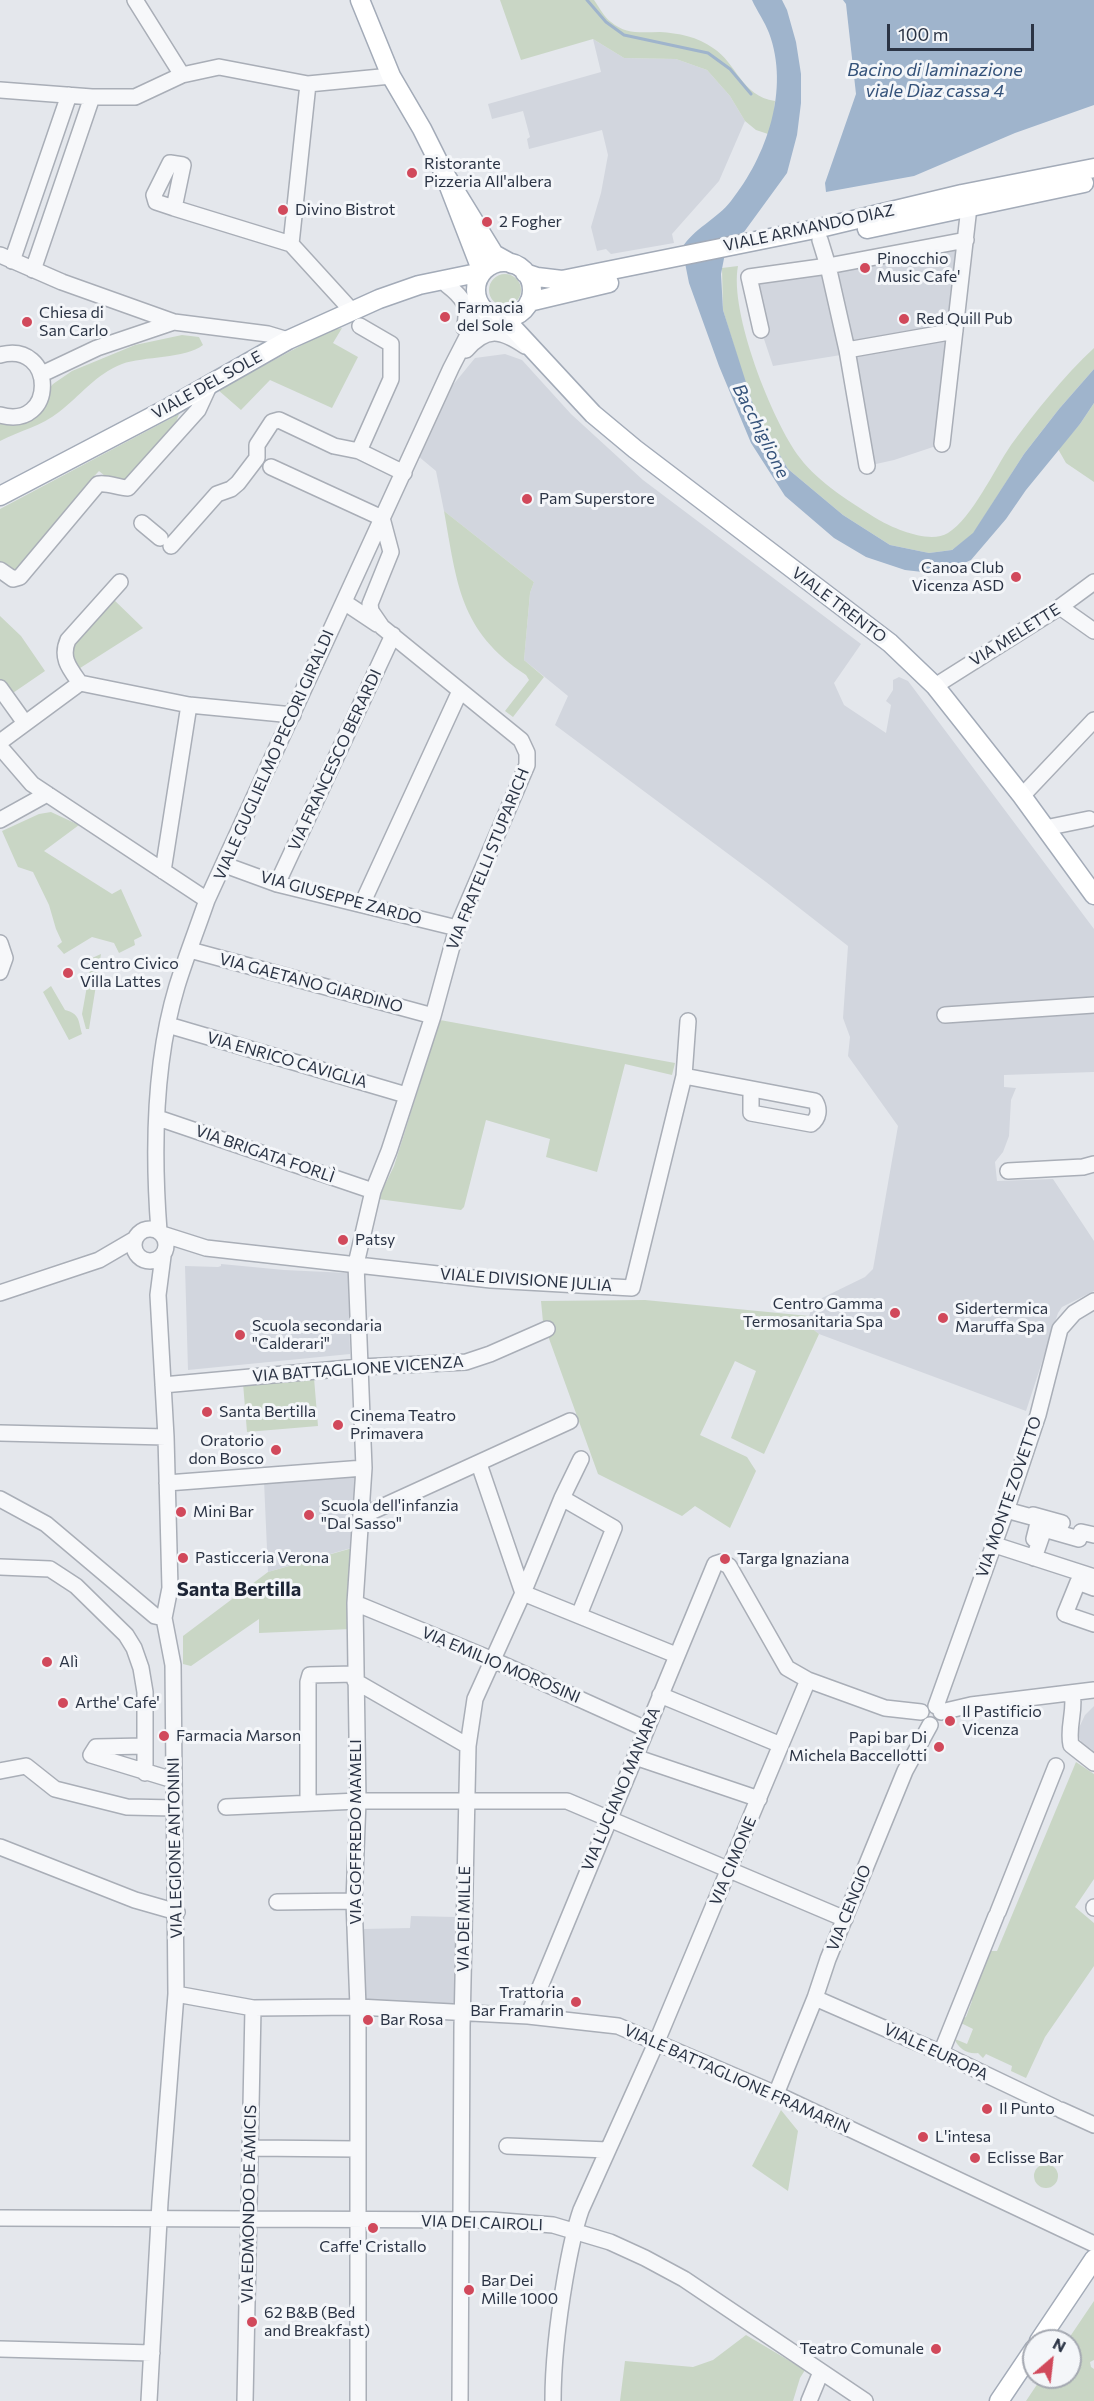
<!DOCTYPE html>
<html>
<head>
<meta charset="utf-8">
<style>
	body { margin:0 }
	#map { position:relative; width:1094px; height:2401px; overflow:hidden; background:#e4e7ec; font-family:Commissioner,sans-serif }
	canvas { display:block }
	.north { position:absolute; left:1022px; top:2329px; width:60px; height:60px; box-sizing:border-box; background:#f4f6f9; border:2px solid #a4a8b1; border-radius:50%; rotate:28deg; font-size:16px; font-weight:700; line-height:24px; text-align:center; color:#2b3445 }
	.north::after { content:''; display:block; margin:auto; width:21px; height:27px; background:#d1495b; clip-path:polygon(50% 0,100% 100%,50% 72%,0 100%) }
	.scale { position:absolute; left:887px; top:24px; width:147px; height:27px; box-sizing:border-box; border:3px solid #2b3445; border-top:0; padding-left:8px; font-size:18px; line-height:21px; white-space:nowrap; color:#2b3445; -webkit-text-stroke:4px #f4f6f9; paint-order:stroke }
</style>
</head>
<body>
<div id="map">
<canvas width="1094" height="2401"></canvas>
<div class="north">N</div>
<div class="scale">100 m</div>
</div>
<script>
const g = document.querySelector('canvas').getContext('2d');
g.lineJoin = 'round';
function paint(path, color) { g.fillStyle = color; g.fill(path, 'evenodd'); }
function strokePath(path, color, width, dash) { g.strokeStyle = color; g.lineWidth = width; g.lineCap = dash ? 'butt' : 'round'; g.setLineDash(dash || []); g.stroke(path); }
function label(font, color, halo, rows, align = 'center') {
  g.font = font + ' Commissioner,sans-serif'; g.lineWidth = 6; g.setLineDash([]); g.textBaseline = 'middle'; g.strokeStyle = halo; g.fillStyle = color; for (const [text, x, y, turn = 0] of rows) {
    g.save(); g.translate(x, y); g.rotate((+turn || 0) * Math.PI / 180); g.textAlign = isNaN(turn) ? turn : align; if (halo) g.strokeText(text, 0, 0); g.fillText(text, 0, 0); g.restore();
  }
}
paint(new Path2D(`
	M593,39L624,58L676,59L707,70L730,96L745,121L719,181L672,234L674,243L611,254L606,249L597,251L591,227L601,193L608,155L602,130L529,149L527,139L530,137L523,111L492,119L488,104L601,72Z
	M966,240L942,444L894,460L867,466L847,354L773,366L761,330L749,277Z
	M505,354L522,360L571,414L643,480L861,644L834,683L844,705L886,733L891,705L886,701L893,690V680L899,677L908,681L1094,929V1072L1004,1075V1087L1016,1088L1011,1100L1009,1136L1003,1152L995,1162L997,1181L1053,1179L1094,1241V1291L1062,1307L1058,1313L1026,1411L819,1334L809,1326V1316L813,1305L822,1298L865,1277L873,1269L898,1126L848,1056L850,1037L843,1018L848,946L766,882L555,725L568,696L524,660L530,593L534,582L444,511L436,471L418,456L448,391L475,358Z
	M221,1264L284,1270L348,1273L350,1354L188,1370L185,1266L218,1267L221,1266Z
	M355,1477L351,1548L268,1572L264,1481Z
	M1094,1706V1751L1081,1742L1077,1732L1085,1715Z
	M411,1916L456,1917L454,2004L365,2001L363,1999V1929L410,1928Z`), '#d2d6de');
paint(new Path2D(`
	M500,0H594C599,7 604,17 611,22C626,35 642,32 660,32C678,33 698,37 713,48C737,63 741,96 775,101L773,122L768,134L756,130L745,121L730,96L707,70L676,59L624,58L593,39L521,60Z
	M738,266C729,312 772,421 800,458C819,483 853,504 879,520C895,529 930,544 948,533C972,518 994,470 1011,445C1036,411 1063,377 1094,348V369L1059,409L1024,454L973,534L952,550L929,553L890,545L843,515L788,469L757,417L743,376L723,310L722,268Z
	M489 290a16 16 0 1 1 32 0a16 16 0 1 1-32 0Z
	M342,328L333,343L358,357L332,408L270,380L241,410L218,390L330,330Z
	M182,335L199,337L203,345C185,359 144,356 122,364C96,374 80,396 59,412C42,426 19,431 0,441V422L35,406L53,384L72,371L135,345Z
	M1094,403V482L1066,463L1058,449L1080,424Z
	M179,414L175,425L124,484L117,486L99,471L84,487L83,493L16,572L0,566V509Z
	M444,511L534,582L530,593L524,660L544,677L513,717L505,711L529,680L526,675C459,631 457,583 444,511Z
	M111,597L143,628L77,670L68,656L70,641Z
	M0,616L21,636L45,671L7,697L0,686Z
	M51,812L79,825L44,851L112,894L121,889L142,936L134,940L135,945L119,953L114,943L92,937L64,954L57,946L62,942L56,929L49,905L33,872L18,867L2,831L39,814Z
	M101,954L89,1029H86L82,1014L92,958Z
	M51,986L65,1010C80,1014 78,1020 82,1034L69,1040L43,992Z
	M440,1020L675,1063L672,1075L625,1064L597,1172L546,1157L550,1139L486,1120L464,1207L461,1210L378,1199L394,1166Z
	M645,1300L809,1316V1326L819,1334L764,1454L731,1438L756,1371L735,1361L700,1435L747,1457L756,1471L730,1528L695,1506L682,1516L598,1474L543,1322L541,1301Z
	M314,1378L318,1426L247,1432L243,1383Z
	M356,1547L351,1629L259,1633V1619L191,1666L183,1664V1636L268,1572Z
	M1076,1762L1094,1774V1879L1075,1907L1094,1923V1966L1045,2037L1026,2078L1011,2071L1012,2066L986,2054L983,2058L978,2053C969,2055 957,2048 955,2039L967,2044L973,2029L963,2024L960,2025L963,2018L966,2017L972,2001L971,1998L990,1951H997Z
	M781,2110L798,2131L788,2191L752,2166Z
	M1034 2176a12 12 0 1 1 24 0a12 12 0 1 1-24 0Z
	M1094,2301V2360L1090,2362L1091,2367L1094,2369V2401H1026L1042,2377H1070V2341H1067Z
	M746,2335L805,2370L800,2378L793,2401H620L625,2361L693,2367L713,2360Z`), '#c9d6c5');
paint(new Path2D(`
	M752,0H782L787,10L796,42L801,74V103L797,135L787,173L744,232L727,243L721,274L723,310L757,417L788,469L843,515L890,545L929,553L952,550L973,533L1024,454L1059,409L1094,369V403L1080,424L1026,490L1006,519L971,560L940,574L905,570L866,557L834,538L785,496L751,443L719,366L689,283L682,248C693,229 717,219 731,201C767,156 790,89 769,33C765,22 757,11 752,0Z
	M843,0H1094V105L1015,133L914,176L826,192L825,183L856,94L846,4Z`), '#9fb4cc');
strokePath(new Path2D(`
	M587,0L606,22L624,35L708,53L730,69L751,94`), '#9fb4cc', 3);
const minor = new Path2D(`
	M135,0L182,75
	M0,90L92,97H135L182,75L219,67L308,84L391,76
	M174,208L183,165L170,163L154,195L156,202L174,208L291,244L353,312
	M291,244L308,84
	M0,255L62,282L174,322L268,334L288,340
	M12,261L69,95
	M33,270L92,97
	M447,285C464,298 470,307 464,328
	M761,330L749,277L828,266L820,240
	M955,331L847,350L828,266L966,240
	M469,333L497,317
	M466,350C487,326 501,330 525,346
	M847,350L867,466
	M0,355C56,340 57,431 0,415
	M42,374L97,348L174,322
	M942,444L969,207
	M359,451L391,379V344L360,326
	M271,467L382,518L391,552L370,604L371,611L382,627L521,740L527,753V765L457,928L433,1016L389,1151L373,1191L356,1264L364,1468L355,1603L358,1801L354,1901L358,2007V2401
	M142,523L160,538
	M171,546L217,494L231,489L238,483L257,458V445L272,422L279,420L334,446L359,451L404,473
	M0,570L13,579L20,577L98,484C108,482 118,488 128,488L198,410L210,384
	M344,602L377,624
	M1060,607L1094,631
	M80,683C70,669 60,658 68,640L120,582
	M935,686L1060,607L1094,582
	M0,688L25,723
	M0,742L80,683L189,705L293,715
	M0,747L32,784L207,900
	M1022,796L1094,720
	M0,820L47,794
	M1045,828L1089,819
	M225,865L277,884L457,928
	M163,871L189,705
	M277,884L393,635
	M362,904L460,691
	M0,943L5,958L0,972
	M190,950L433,1016
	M945,1015L1094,1005
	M168,1025L406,1095
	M684,1076L688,1021
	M158,1118L373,1191
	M1008,1171L1083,1167L1094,1164
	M134 1245a16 16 0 1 1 32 0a16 16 0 1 1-32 0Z
	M159,1231C153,1153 154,1062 177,986C186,957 197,929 207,900L451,368L469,333L478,302
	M162,1234L206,1248L491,1280L632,1288L684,1076L815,1101C820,1109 819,1118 811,1124L751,1113V1089
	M0,1293L99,1260L135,1239
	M163,1385L360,1367L466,1362L490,1354L547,1329
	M0,1433L166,1437
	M479,1464L523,1593
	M167,1483L364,1468
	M562,1498L614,1528L579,1615
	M0,1499L46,1524L155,1616L164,1618
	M1006,1510L1039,1519L1034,1539
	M1033,1515L1062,1523
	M362,1516L570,1421
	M995,1545L1094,1577
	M1034,1558L1044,1529L1079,1539L1081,1532L1094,1535
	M0,1567L50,1569L76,1586L126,1635L134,1648L141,1668L145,1692V1773
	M1094,1588L1078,1582L1065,1614L1094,1624
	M523,1593L676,1655
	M355,1603L493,1660L646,1729
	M355,1681L468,1746
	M660,1695L781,1745
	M936,1706L1007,1508L1038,1415L1060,1329L1074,1313L1094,1301
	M941,1712L971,1705L1094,1690
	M1071,1745C1067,1727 1076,1710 1072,1693
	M1071,1745L1094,1763
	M145,1746L96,1747L91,1755L173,1780
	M635,1757L759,1799
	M0,1771L26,1766L55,1789L127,1807L174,1808
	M308,1802V1682L310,1675L355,1674
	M226,1807L358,1801H567L845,1919
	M0,1847L135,1900L177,1912
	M277,1902L354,1901
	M1094,1908V1907
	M998,1912L1056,1766
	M176,1994L253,2008L358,2007L528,2016L618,2026L776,2094L1094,2244
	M815,1998L941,2053L1056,2108
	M528,2016L715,1564L721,1562L729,1566L787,1668L808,1680L885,1708L921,1712
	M941,2053L996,1916
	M776,2094L815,1998L828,1959L905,1771L930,1725
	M1061,2110L1094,2125
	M507,2146L608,2150
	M251,2148L356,2149
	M0,2218L491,2220L553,2225L610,2242L645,2258L684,2279L865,2401
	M0,2349L152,2353
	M149,2401L160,2202L176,1994L173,1665L164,1618L170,1588L166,1437L158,1295L163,1256
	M245,2401L253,2008
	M460,2401L462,2027L468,1746L475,1699L523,1593L562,1498L581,1459
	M553,2401C553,2359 558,2320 565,2279C569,2256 573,2233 581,2210L657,2041L808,1680
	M809,2401L821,2372`);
const major = new Path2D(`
	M360,0L391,76L422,129L443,171L494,254L512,264
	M867,229L1084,183
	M476 290a28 28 0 1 1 56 0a28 28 0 1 1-56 0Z
	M525,273L537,277L562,280L820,228L962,194L1094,168
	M529,302L609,283
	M504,318L593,414L635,449L890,643L935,686L1022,796L1094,895
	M0,496L170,407L288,340L379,299L419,285L482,272L443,171
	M1039,2341L1094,2259
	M999,2401L1034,2349`);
strokePath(minor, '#a9aeb7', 18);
strokePath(major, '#a3abb8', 21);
strokePath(minor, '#f7f8fa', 15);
strokePath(major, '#fff', 18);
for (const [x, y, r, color] of [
	[412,173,6,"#d1495b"],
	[283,210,6,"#d1495b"],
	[487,222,6,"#d1495b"],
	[865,268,6,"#d1495b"],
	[445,317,6,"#d1495b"],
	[904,319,6,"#d1495b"],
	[27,322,6,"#d1495b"],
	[527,499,6,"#d1495b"],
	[1016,577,6,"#d1495b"],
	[68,973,6,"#d1495b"],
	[343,1240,6,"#d1495b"],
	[895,1313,6,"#d1495b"],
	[943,1318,6,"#d1495b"],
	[240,1335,6,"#d1495b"],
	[207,1412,6,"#d1495b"],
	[338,1425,6,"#d1495b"],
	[276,1450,6,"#d1495b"],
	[181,1512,6,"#d1495b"],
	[309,1515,6,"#d1495b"],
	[183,1558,6,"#d1495b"],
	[725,1559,6,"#d1495b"],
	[47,1662,6,"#d1495b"],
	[63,1703,6,"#d1495b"],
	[950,1721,6,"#d1495b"],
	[164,1736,6,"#d1495b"],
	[939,1747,6,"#d1495b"],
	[576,2002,6,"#d1495b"],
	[368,2020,6,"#d1495b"],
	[987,2109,6,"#d1495b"],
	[923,2137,6,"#d1495b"],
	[975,2158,6,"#d1495b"],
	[373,2228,6,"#d1495b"],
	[469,2290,6,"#d1495b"],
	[252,2322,6,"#d1495b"],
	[936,2349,6,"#d1495b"]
]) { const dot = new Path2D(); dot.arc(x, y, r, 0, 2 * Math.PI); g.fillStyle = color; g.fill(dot); strokePath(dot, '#f4f6f9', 2); }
label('16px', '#2b3445', '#f4f6f9', [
	["Ristorante",424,164],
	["Pizzeria All'albera",424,182],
	["Divino Bistrot",295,210],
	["2 Fogher",499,222],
	["Pinocchio",877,259],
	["Music Cafe'",877,277],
	["Farmacia",457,308],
	["del Sole",457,326],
	["Chiesa di",39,313],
	["San Carlo",39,331],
	["Red Quill Pub",916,319],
	["Pam Superstore",539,499],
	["Canoa Club",1004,568,"right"],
	["Vicenza ASD",1004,586,"right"],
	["Centro Civico",80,964],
	["Villa Lattes",80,982],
	["Patsy",355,1240],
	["Centro Gamma",883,1304,"right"],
	["Termosanitaria Spa",883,1322,"right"],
	["Sidertermica",955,1309],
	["Maruffa Spa",955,1327],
	["Scuola secondaria",252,1326],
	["\"Calderari\"",252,1344],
	["Santa Bertilla",219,1412],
	["Cinema Teatro",350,1416],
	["Primavera",350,1434],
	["Oratorio",264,1441,"right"],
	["don Bosco",264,1459,"right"],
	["Scuola dell'infanzia",321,1506],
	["\"Dal Sasso\"",321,1524],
	["Mini Bar",193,1512],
	["Pasticceria Verona",195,1558],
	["Targa Ignaziana",737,1559],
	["Alì",59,1662],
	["Arthe' Cafe'",75,1703],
	["Il Pastificio",962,1712],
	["Vicenza",962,1730],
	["Farmacia Marson",176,1736],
	["Papi bar Di",927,1738,"right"],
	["Michela Baccellotti",927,1756,"right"],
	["Trattoria",564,1993,"right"],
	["Bar Framarin",564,2011,"right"],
	["Bar Rosa",380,2020],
	["Il Punto",999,2109],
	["L'intesa",935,2137],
	["Eclisse Bar",987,2158],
	["Caffe' Cristallo",373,2247,"center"],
	["Bar Dei",481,2281],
	["Mille 1000",481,2299],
	["62 B&B (Bed",264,2313],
	["and Breakfast)",264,2331],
	["Teatro Comunale",924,2349,"right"]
], 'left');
label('16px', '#2b3445', '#f4f6f9', [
	["VIALE ARMANDO DIAZ",809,228,-12],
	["VIALE DEL SOLE",207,385,-29],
	["VIALE TRENTO",839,605,37],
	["VIA MELETTE",1015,635,-32],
	["VIALE GUGLIELMO PECORI GIRALDI",274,755,-66],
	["VIA FRANCESCO BERARDI",335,760,-65],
	["VIA FRATELLI STUPARICH",488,859,-68],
	["VIA GIUSEPPE ZARDO",341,898,15],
	["VIA GAETANO GIARDINO",311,983,15],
	["VIA ENRICO CAVIGLIA",287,1060,16],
	["VIA BRIGATA FORLÌ",265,1154,19],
	["VIALE DIVISIONE JULIA",526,1280,4],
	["VIA BATTAGLIONE VICENZA",358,1369,-4],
	["VIA MONTE ZOVETTO",1009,1497,-71],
	["VIA EMILIO MOROSINI",501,1665,23],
	["VIA LUCIANO MANARA",621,1789,-67],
	["VIA GOFFREDO MAMELI",356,1832,-90],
	["VIA LEGIONE ANTONINI",175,1848,-91],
	["VIA CIMONE",733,1861,-67],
	["VIA CENGIO",849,1908,-68],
	["VIA DEI MILLE",464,1919,-89],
	["VIALE EUROPA",936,2052,25],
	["VIALE BATTAGLIONE FRAMARIN",737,2079,24],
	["VIA EDMONDO DE AMICIS",249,2204,-89],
	["VIA DEI CAIROLI",482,2223,2]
]);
label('italic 18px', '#34527a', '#f4f6f9', [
	["Bacino di laminazione",935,70],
	["viale Diaz cassa 4",935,91],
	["Bacchiglione",761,431,63]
]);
label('bold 20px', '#1d2536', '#f4f6f9', [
	["Santa Bertilla",239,1589]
]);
</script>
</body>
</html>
